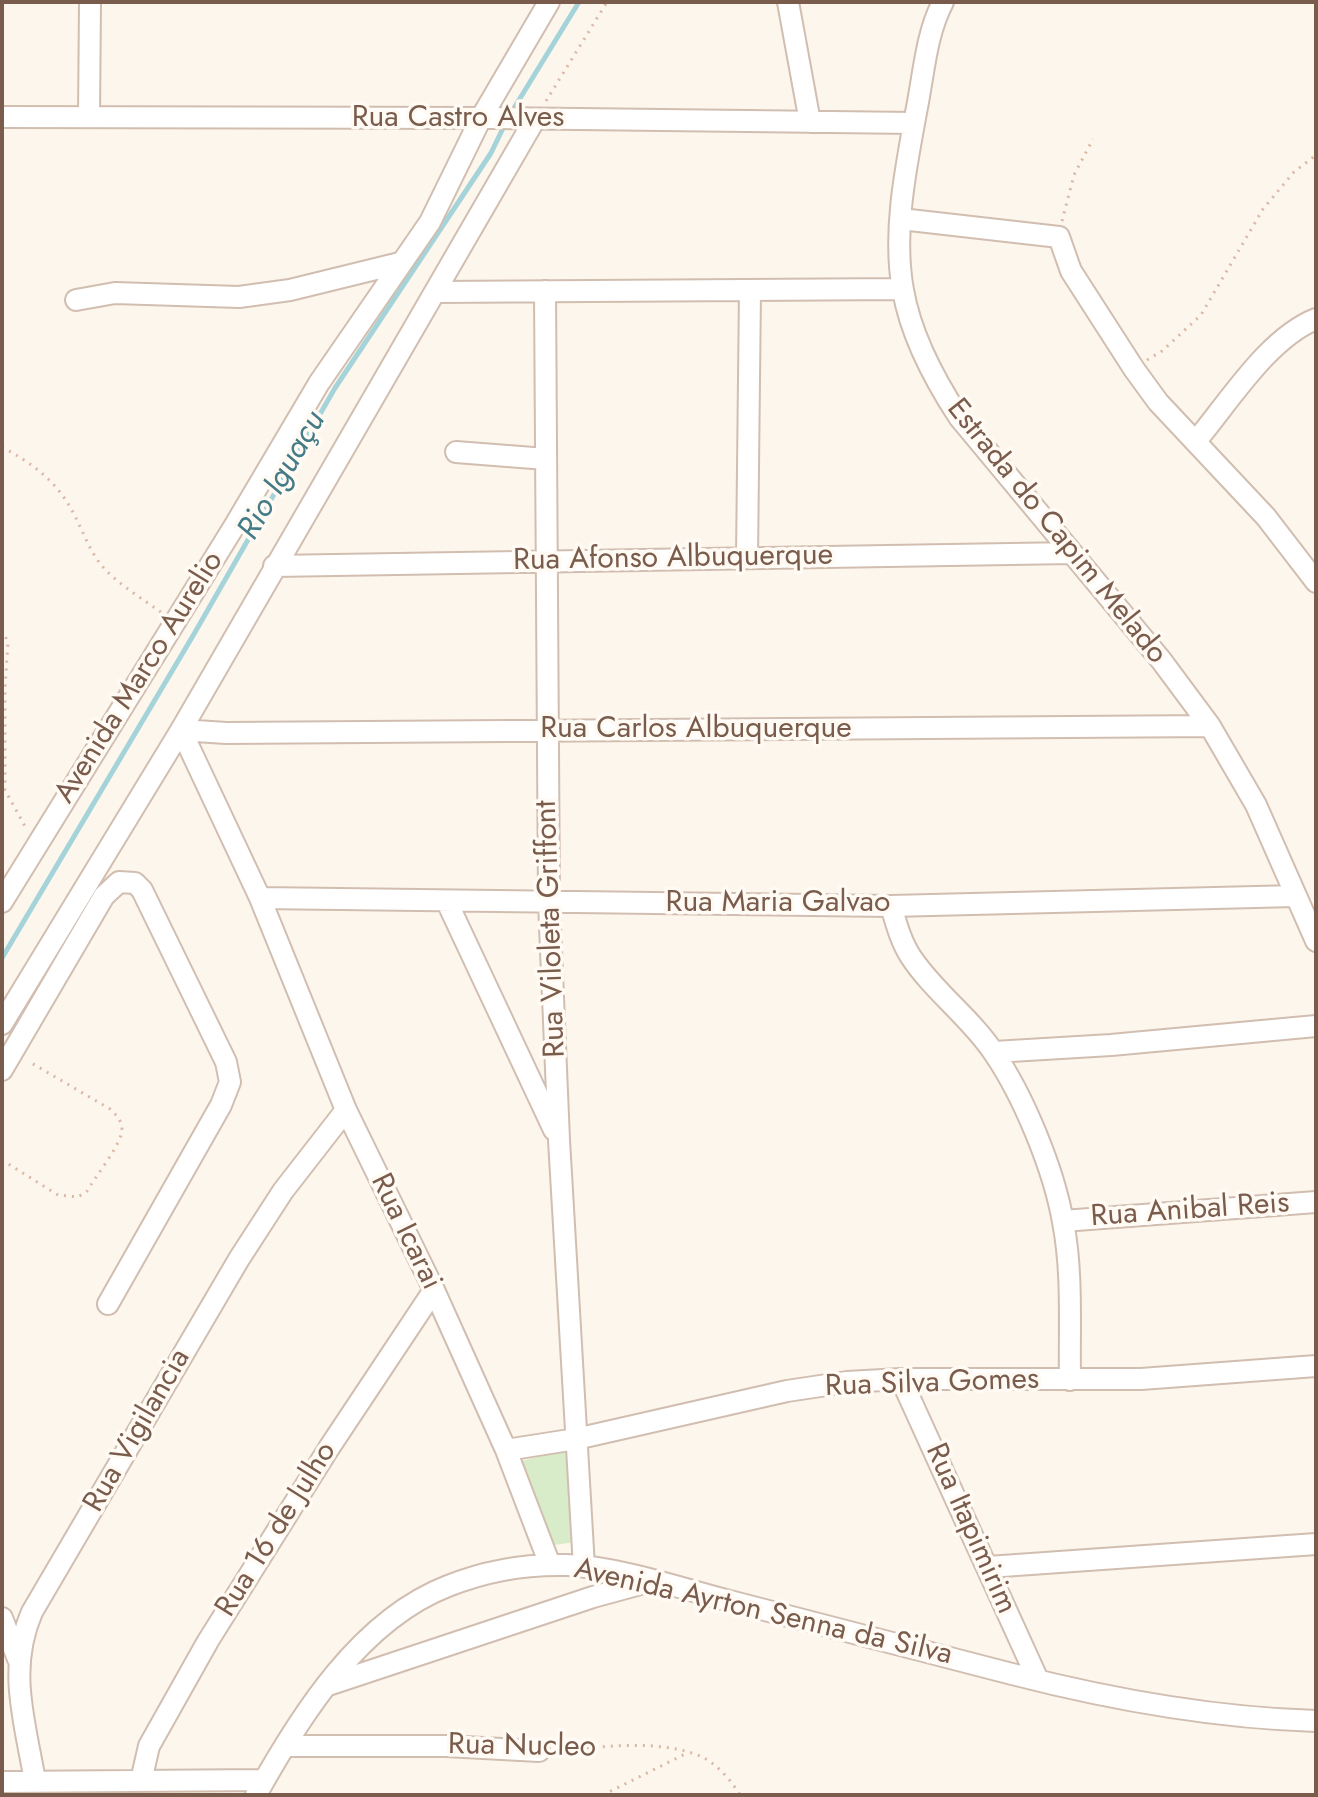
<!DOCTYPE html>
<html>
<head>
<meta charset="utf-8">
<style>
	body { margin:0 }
	#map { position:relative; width:1318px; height:1797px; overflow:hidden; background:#fdf6ec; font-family:Jost,sans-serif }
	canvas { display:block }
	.frame { position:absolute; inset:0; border:4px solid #7a5c4d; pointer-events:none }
</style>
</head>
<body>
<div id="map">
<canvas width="1318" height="1797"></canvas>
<div class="frame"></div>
</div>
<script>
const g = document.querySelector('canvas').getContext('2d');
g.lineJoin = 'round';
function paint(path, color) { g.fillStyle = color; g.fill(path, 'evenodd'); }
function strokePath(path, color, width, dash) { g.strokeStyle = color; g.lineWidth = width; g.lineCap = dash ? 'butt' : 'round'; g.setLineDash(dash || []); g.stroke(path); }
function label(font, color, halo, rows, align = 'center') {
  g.font = font + ' Jost,sans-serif'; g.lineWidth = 7; g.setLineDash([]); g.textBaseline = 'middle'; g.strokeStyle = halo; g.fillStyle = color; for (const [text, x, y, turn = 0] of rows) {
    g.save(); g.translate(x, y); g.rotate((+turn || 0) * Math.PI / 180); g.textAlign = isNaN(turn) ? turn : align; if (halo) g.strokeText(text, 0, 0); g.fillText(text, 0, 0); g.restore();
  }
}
paint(new Path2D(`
	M568,1449L576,1542L554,1545L521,1461Z`), '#d8ecc9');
strokePath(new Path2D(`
	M511,113L579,2
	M2,958L194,634L335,388L491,153L506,122`), '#a5d3da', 5);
const minor = new Path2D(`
	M788,2L810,122
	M943,2C927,32 924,70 918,102C907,162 892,230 903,290C911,336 934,379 959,417L1161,660L1210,726L1256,805L1316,941
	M89,116L90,2
	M2,117L494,118L914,123
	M901,219L1059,237L1071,271L1134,369L1158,402L1266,517L1316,582
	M545,291L549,902L559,1140L584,1567
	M436,292L902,289
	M76,300L115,293L239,297L290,290L400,263
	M1196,441C1229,402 1268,338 1316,319
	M456,452L546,459
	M747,558L750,290
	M274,566L1072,553
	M260,898L891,906L1296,896
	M2,902L235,525L319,383L430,222L481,118L549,2
	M447,902L554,1130
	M891,906C896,923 901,942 911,957C934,992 971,1018 994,1053C1024,1097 1054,1170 1063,1222C1073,1273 1069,1328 1070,1380
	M2,1024L181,730L535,119
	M994,1052L1111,1045L1316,1026
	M2,1070L104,896L119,882L135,883L142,890L226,1062L230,1082L221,1105L108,1304
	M1063,1221L1316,1202
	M901,1379L1038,1680
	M506,1450L576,1439L787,1391L847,1382L901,1379H1141L1316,1366
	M550,1565L506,1450L434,1290L346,1110L260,898L181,730L226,733L1210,726
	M988,1567L1316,1544
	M2,1618L18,1659
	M328,1685L593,1597L648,1582
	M286,1746H446L539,1751
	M35,1781C25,1722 7,1670 32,1612L239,1259L283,1191L346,1110
	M141,1781L149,1746L208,1641L329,1448L434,1290
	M2,1782L264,1780
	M256,1795C300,1716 360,1620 448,1586C485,1571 527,1564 567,1565C618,1567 676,1587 726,1600C821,1624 917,1650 1012,1674C1109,1699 1217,1718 1316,1721`);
strokePath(minor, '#d1beb0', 24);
strokePath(new Path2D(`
	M546,101L607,2
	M1062,221L1074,175L1093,139
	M1147,360L1162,351L1201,315L1263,209L1294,172L1316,155
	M2,447C30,462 54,479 70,507C82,527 88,550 103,567C119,585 143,599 162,613
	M2,630L8,642L5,687V790L26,828
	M2,1160L58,1195L78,1197L87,1191C95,1177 121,1145 122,1130C122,1120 116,1115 110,1109L28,1061
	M555,1750C601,1748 656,1738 700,1756C716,1763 731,1780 740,1795
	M603,1795L685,1754`), '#d9b8a5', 3, [2, 6]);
strokePath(minor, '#fff', 20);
label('30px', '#7a5c4d', '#fffaf3', [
	["Rua Castro Alves",458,119],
	["Estrada do Capim Melado",1056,532,51],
	["Rua Afonso Albuquerque",673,559,-1],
	["Avenida Marco Aurelio",140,678,-58],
	["Rua Carlos Albuquerque",696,730],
	["Rua Maria Galvao",778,904],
	["Rua Viloleta Griffont",552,929,-92],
	["Rua Anibal Reis",1190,1211,-4],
	["Rua Icarai",405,1232,64],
	["Rua Silva Gomes",932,1384,-2],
	["Rua Vigilancia",138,1431,-60],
	["Rua Itapimirim",970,1529,66],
	["Rua 16 de Julho",277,1530,-58],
	["Avenida Ayrton Senna da Silva",763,1613,13],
	["Rua Nucleo",522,1747,1]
]);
label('italic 32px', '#437c86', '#fffaf3', [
	["Rio Iguaçu",283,476,-60]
]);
</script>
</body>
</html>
